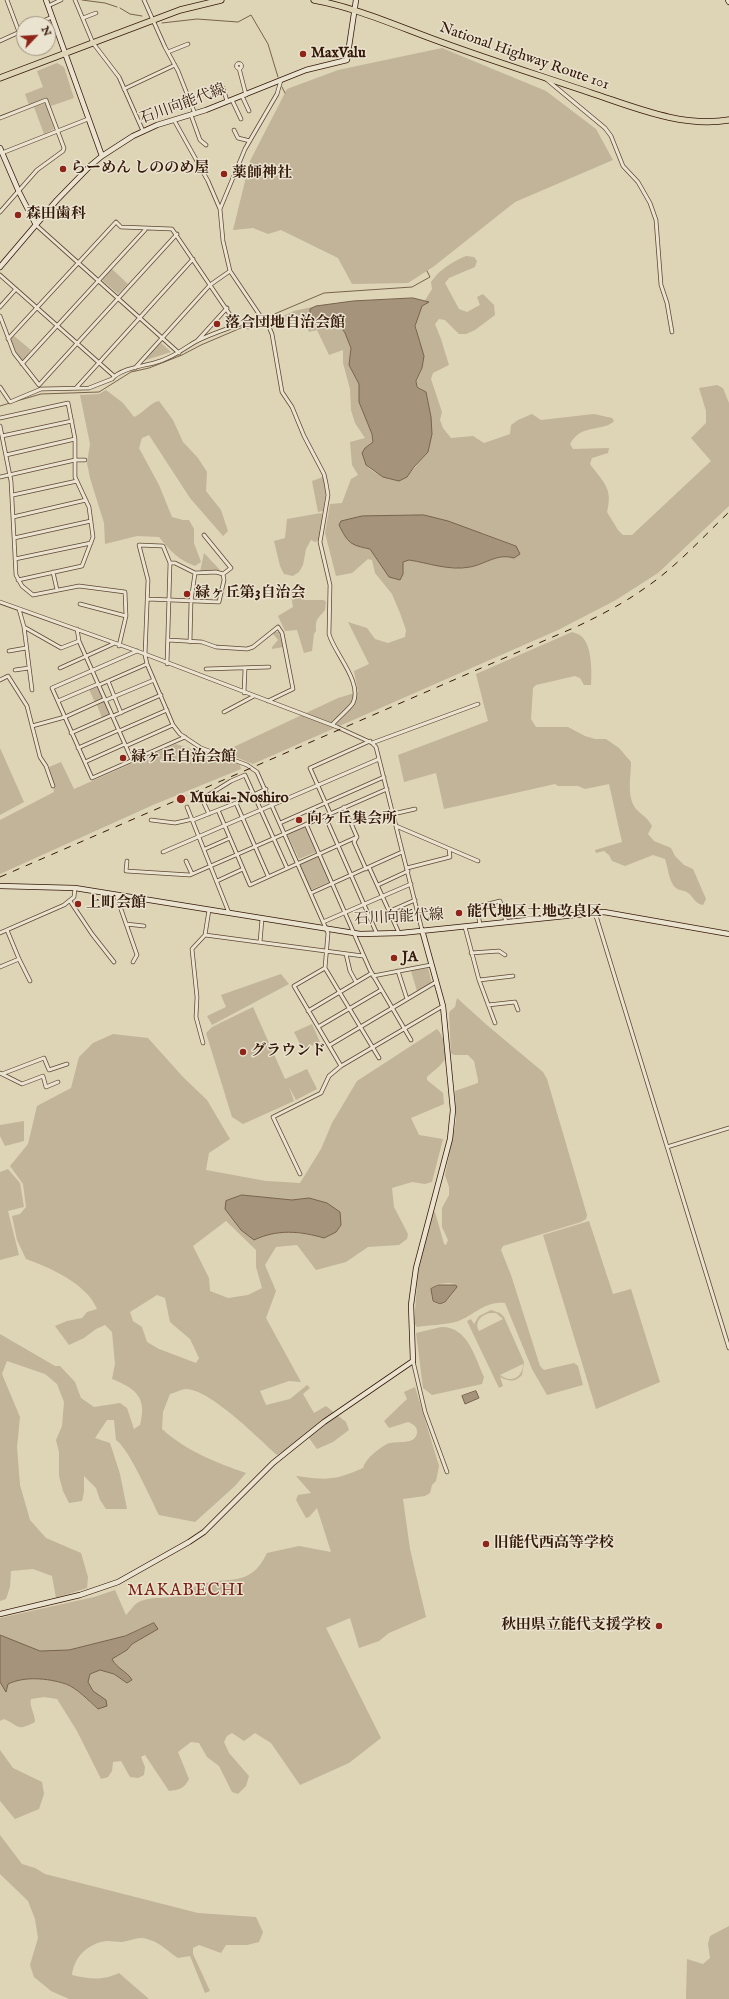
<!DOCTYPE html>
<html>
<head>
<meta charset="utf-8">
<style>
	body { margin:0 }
	#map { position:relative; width:729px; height:1999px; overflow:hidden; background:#ded4b6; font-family:"IM FELL English",serif }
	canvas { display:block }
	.north { position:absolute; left:16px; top:16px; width:40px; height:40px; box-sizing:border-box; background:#eae3d0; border:1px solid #a29280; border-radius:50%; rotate:65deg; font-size:11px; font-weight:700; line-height:16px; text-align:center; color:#351909 }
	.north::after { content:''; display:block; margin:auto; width:14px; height:18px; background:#8f2418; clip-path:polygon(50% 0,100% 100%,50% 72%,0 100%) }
</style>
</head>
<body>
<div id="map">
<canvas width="729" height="1999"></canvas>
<div class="north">N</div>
</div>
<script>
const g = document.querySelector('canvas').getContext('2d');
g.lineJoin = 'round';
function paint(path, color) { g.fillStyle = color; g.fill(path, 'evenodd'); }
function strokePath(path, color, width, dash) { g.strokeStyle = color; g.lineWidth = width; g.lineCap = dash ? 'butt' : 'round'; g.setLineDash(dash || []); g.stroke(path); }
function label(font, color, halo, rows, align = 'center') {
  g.font = font + ' "IM FELL English","Noto Serif JP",serif'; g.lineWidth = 3; g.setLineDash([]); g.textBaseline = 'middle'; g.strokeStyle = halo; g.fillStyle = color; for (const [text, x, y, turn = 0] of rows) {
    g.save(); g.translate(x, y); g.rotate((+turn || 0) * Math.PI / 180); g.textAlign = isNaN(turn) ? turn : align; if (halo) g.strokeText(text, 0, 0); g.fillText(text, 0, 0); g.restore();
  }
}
paint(new Path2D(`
	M442,48L546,91L596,129L613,160L515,202L433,267L408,283L352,284L338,258L281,230L268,234L253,228L233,230L250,161L287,89L338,70Z
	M57,63L64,67L74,98L51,106L47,98L29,105L25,94L43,87L37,71Z
	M45,103L54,129L44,134L34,107Z
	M466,256L474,257L477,261L475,267L449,278L445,283L459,309L467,312L480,305L477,297L483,294L494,305L495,315L475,330L466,334H459L445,320L439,319L435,324L441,339L449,365L433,373L431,379L442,412L440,420L443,428L451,438L473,436L484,443L510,434L511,425L518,420L532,414L541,420L594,414L612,418L614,421C604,432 581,423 570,444L573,449L609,448L608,453L592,458L590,464C604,483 613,488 607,512L618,530L623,535H632L711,461L691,438L706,423V411L699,388L717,385L723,388L729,403V506L658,573L616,600L558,630L253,764L223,752L338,698L358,692L354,671L369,664L348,622L367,628L375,639L388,643L405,637L406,630L400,613L392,594L375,573L372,560L368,559L352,573L336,576L325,533L330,504L342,503L351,479L358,475L352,465L350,442L365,438L355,423L351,410L350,389L343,363V350L329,355L317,330L309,332L302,314L275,326L272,321L294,311L316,306L311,309L322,321L333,322L339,324L345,333L351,348L349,365L359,384V402L372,434L373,442L365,448L362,453C363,457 364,462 366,465C372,474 396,483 405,478C409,476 423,457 428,452L431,417L426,392L417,386C416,379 420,376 422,369C426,347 403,318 427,302H424L432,289L431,282C440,269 452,262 466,256ZM482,533L515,545L520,554L514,558C497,553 486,564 470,567C450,571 429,563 409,560L403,562V574L377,558L370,549Z
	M112,269L128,284L118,294L103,281V279Z
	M14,336L31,350L23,360H21L10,341L11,338Z
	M161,343L171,352L143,361L158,344Z
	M106,390L123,403L134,417C144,413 149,403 159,401L173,420L183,442L198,458L207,472L206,491L221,510L228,531L223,536L190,498L149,435L142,438L139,448L159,485L172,517L183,520H189L194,529V543L201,562L195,566C179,560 170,551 159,537L137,536L105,544L104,523L90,478L87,463L90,444L80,395L99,394Z
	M323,477L326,491L323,511L318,512L312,481Z
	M321,513L323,516L319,540L315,542L311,540L306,549L303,565L299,572L293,576L284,574L280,566L274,541L285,538L287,519Z
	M204,553L220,570L200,572Z
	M301,584L304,588V600H324L326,602L325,610C318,619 315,618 316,631L314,634L312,651L304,653L297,630L285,631L278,616L293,607L290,589Z
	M274,632H279L283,647L272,649V647L278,640L273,634Z
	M572,632C575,633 579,634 581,636C592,644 592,673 591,685H584L580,678L575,676L536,685L533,688L531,719L536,727H568L585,736L595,739H606L619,748L631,762C631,777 626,798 637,810C644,817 647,817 652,826L648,834L654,841L671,848L675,856L684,865L693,869L706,899L703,905C695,904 694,897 688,893C685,890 680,891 676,888C669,883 668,867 665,859L653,855L625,866L612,861L609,855L604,851L596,853L595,850L622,842L609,784L585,789L578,786H558L555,784L444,809L436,773L404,782L398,755L488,721L476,674Z
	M97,685L103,699L95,703L89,689Z
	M104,701L110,715L102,718L97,705Z
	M176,744L240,765L241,769L153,805L0,874V820L54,792L49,767L61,762L74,789Z
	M0,748L24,802L0,815Z
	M305,826L316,852L299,859L287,834Z
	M318,856L329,882L311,890L299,864Z
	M428,968L432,984L417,991L411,971Z
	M281,974L289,984L212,1025L207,1016L226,1007L221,995Z
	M457,998L488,1026L543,1072L547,1079L587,1215L586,1219L581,1222L503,1246L501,1250L511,1275L540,1366L544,1370L574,1363L578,1366L583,1385L547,1395L532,1369L505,1303C484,1300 473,1317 455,1322C443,1325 430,1325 417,1327L414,1323L418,1273L432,1213L435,1212L444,1244L446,1245L448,1240L442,1227V1208L449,1195V1187L445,1175L456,1121L455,1091L478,1083V1080L474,1061L468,1055H454L451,1053L449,1014L450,1011L455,1007ZM449,1283L456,1284L457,1287L445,1303L440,1305L432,1301L431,1289L437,1284Z
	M253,1007L285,1079L307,1069L317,1089L296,1100L289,1087L294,1101L243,1124L232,1117L206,1033L212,1027Z
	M312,1024L320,1042L303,1050L294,1032Z
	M437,1029C443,1035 449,1051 445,1059C441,1066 432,1072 427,1077V1080L443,1093L444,1104L411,1118L419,1135L443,1139L432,1182L425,1184L412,1182L392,1188L394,1207L408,1234L407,1239L399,1245L368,1247L346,1262L316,1270L297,1245L276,1247L265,1265L276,1291L266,1318L301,1382L289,1381L260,1391L266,1405L290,1399L307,1385L310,1388L303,1394L314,1413L326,1406L346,1422L349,1430L333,1442L317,1449L309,1438L277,1455C259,1439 209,1388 185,1389C180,1390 174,1393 170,1394L163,1412L162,1429C186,1451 217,1463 246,1473L235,1486L195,1522L159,1515C150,1498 130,1450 116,1440L114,1420H107L95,1438L110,1443L120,1474L127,1509H106L100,1500L96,1488L84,1476V1492L82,1501L69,1503L63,1491L59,1476V1452L56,1440L62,1426L64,1402L57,1384L45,1374L7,1361L2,1374L20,1417L17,1447L20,1485L30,1520L46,1538L81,1553L88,1577L87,1588L56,1598L52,1576L33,1569L11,1571L10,1587L6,1599L0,1601V1334L55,1366H60L75,1382L81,1398L94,1407L120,1403L127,1408L134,1429L140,1425C147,1398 137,1389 112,1379L115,1364L112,1332L105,1325L96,1329L84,1338L69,1345L55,1326L67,1321L82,1318L87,1312L97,1309C87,1284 51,1268 26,1259L17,1240L12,1216L20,1214L26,1207L23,1184L10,1166L28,1144L37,1106L71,1088L79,1057L93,1043L113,1034L148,1038L183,1077L207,1100L230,1139L209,1153L206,1170L266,1181L300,1183L321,1149L332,1123L357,1081ZM242,1195L292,1200L309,1198L327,1203L339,1212L324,1238C304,1232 287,1232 266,1234ZM226,1221L256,1250V1267L262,1288L248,1295L228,1298L210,1291L209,1278L193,1246ZM157,1295L165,1298L170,1322L190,1339L199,1358L196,1363L159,1349L147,1342L142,1327L133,1321L130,1312Z
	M24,1121V1141L5,1146L0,1136V1125Z
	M8,1169L20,1183L24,1207L8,1211L19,1255L0,1260V1172Z
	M589,1221L613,1294L631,1289L660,1382L596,1409L543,1235Z
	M491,1310L500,1313L504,1317L524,1362L522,1375C515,1383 508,1381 500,1377L503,1386L499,1388L467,1321L471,1319L474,1324L479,1316ZM490,1313H496L503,1319L479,1331C474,1322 481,1315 490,1313ZM523,1364C523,1377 511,1384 500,1375Z
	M441,1327C468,1326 475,1358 484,1377L482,1384L432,1395L423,1388L416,1333Z
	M415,1387L439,1466L436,1481L432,1485L430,1493L425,1496L403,1499L410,1549L426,1617L389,1633L379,1641L359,1648L350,1618L326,1628L381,1738L349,1763L300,1785L271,1743L255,1733L244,1741L232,1733L227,1736L224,1742L229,1753L249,1776L246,1786L238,1794L232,1792L219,1766L207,1757L199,1743L191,1742L178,1752L189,1779C185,1788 179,1790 169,1791L145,1755L141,1757L145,1767L144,1775L138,1778L130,1777L121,1761L113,1762L112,1771L108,1777L101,1779L77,1731L57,1699L44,1697L31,1699C29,1706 35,1714 35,1722C16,1732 20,1726 4,1719L0,1721V1682L6,1691L8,1684C25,1676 47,1678 65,1684C78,1689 88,1700 97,1709L106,1700L93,1691L88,1682L90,1674L100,1670L114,1674L127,1683L132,1681C127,1671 118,1670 112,1659L127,1650L132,1644L157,1629L141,1628L125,1636L69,1650L40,1651L0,1635V1618L94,1597L115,1590L126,1615C130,1611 133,1606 137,1603C148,1596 164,1599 176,1596C184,1593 191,1588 199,1585C229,1575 250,1589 267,1553L299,1546L331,1552L317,1508L309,1517L306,1518L296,1500L298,1495L311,1493L296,1476C326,1480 334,1481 363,1468C366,1458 378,1449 387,1444C396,1440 415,1446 417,1433C418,1427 413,1424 408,1422L389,1428L384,1421L407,1399L404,1392Z
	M0,1750L13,1768L42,1782L44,1794L39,1809L15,1819L0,1801Z
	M0,1835L22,1864L35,1868L45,1874L198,1913L256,1917L263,1932L259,1942L247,1945H226L221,1953L199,1945L193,1948V1954L210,1991L205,1993L190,1956L178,1958C167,1951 160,1942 147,1939C139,1936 130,1941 122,1942C117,1942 112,1941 107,1941C88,1943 74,1957 72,1975C90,1979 102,1981 119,1973L149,1999H69L51,1991L34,1977L30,1965L38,1938L35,1919L28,1901L0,1874Z
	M729,1926V1999H686L687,1959L703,1964L710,1958L708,1944L710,1936Z`), '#c1b499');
const water = new Path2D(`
	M413,298L429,302L422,306L415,326L424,356L422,368L416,381L417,387L426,392L431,417L432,434L428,452L414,467L407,477L399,481L383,477L366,465L362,453L365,448L373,442L372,434L359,402V384L349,365L351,348L345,333L339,324L333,322L322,321L314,318L310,312V309L316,306L353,301Z
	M424,515L448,521L516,546L520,554L514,558C497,553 486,564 470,567C449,571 429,563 409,560L403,562V574L400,580L389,577L370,549C350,545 348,543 339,525L341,521L362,516Z
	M242,1195L292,1200L309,1198L327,1203L340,1212L341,1225L336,1232L324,1238C300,1231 277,1229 254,1240L241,1230L225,1209L226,1201Z
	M438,1285H456L457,1287L445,1302L440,1304L433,1301L431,1289Z
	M476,1391L479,1398L465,1404L462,1396Z
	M154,1623L158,1629L132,1644L127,1650L112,1659C117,1669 127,1671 132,1680L127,1683L114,1674L100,1670L90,1674L88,1682L93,1691L106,1700L107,1706L98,1709C88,1700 78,1689 66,1684C47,1678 25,1676 8,1684L6,1692L0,1682V1635L40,1651L69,1650L125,1636Z`);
paint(water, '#a5947b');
strokePath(water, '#78634d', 1);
strokePath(new Path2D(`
	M82,0L105,3L117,7
	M120,8L130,14L142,16
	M162,23L197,19L238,22L251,15L268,44L278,77
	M282,87L285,93
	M265,318L324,293L412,287L430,277L427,271
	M13,402L41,394L99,392L131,372L149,368L182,355L201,345L262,319
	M0,406L10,403`), '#78634d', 1);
const street = new Path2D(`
	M7,0L19,32
	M75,0L93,43L119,77L143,131
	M144,0L165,47L178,71L195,114
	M48,6L61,0
	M83,18L96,13
	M36,24L52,17
	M0,41L24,30
	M168,52L188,44
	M236.5 66a2.5 2.5 0 1 1 5 0a2.5 2.5 0 1 1-5 0Z
	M239,68L246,95
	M546,79L605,128L611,136L623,166L638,182L650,203L656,220L661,285L667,303L672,332
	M223,88L227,101
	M124,89L175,65
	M242,96L249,111
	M232,100L241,119
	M191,115L200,140L206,145
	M0,118L46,100L64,148L63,151L37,170L0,212
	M174,120L208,181L220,209L223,241L230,271L261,317L266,320L272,334L282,392L292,407L304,436L324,474L326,483L328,495L320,542L330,585L329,634C334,653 363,682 353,703C351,707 336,720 332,725
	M234,130L238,138L250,141
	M2,153L88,119
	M220,209L245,149L277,94L281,80
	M36,225L179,353
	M0,275L114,376
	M0,307L16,289
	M0,316L14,353L39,385
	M248,327L265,320
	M8,339L116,222L121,227L172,229L237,325
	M197,341L227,308
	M22,364L145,230
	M135,368L210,285L230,271
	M39,385L177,234
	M0,387L10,402L41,389L89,388L112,379C120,369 142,366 154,363C170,359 182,350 195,342C214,332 241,324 261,317
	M76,388L193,259
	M0,418L68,403L75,439V477L89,507L93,537L82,566L18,580
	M0,426L11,481L16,575L22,586L33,595L79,586L125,592L126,616L119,646
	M2,436L72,421
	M6,455L75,439
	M0,477L75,460H85
	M13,495L77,481
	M13,517L86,500
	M204,535L231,568L223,574
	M14,538L91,521
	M15,559L91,543
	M170,563H175L195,573L191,601L190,642
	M53,572L57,590
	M148,599L219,602L224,580L223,574L216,572L195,573
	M0,602L137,651L337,727L372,743L376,747L422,930
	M80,604L126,616
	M19,609L24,627L32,690
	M24,627L61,648L79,641
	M77,629L79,641L132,760
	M168,640L202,642L216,647L247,649L253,647L278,627L282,633L293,689L268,701
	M9,651L26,648
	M137,651L52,688L92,778L185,737
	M167,664L170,563L163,546L139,545L148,580L145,655L147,664L173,725L180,734L201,748L247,765L257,772L328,933L325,968L379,1058
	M60,668L113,644
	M206,669L269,667
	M15,670L29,668
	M0,680L8,676L27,706L40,757L46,766L53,786
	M108,681L121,713
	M99,685L147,664
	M244,693L245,669
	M106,700L154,680
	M58,701L98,684
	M224,712L254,696
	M113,716L161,695
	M32,726L65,717L105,699
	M119,731L167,710
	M71,733L112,715
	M372,743L478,704
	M126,746L173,725
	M78,748L119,730
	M85,762L125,744
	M236,803L268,876
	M187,807L229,913
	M344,807L357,837L354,842L366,869
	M218,810L250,885L357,837
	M330,813L310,768L370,741
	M209,814L202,799L231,781L245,775L287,868
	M393,814L415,809
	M325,816L377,934
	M151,820L175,823L193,819
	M193,820L236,803L266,789
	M280,823L384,777
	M306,824L370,970L411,1040
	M396,826L478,861
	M205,849L230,838
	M163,852L379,759
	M127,861L126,871L190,875L387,789
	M186,861L192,874
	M369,867L399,933
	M407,868L450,857L449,849
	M217,881L243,869
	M378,885L408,871
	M311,893L402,852
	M116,895L137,955L133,962
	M70,901L92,934L114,962
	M209,910L205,935L363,956
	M390,911L415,900
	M594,913L597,919L729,1348
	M323,922L411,884
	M126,924L144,926
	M480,925L477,907L500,901L506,922
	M465,927L479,980L495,1023
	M7,930L19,959L30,981
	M0,933L64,905L74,897L75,888
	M260,942L262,919
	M471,953L499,951L505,955
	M346,954L350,971L356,982
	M0,967L19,959
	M325,968L294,986L341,1066
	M398,971L407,999
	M373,976L431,965
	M479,980L513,976
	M488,1005L515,1002L518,1010
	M308,1011L372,973
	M318,1027L381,990
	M203,1043L196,1017L197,997L192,949L205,935
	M330,1045L436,982
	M0,1073L22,1084L43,1076L46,1087L58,1082
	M2,1074L44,1058L49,1070L67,1064
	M667,1147L729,1128
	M300,1174L273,1117L321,1093L329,1076L341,1066L443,1006
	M413,1361L425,1412L447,1472`);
const secondary = new Path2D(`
	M46,0L102,156
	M728,0L729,2
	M0,148L19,192L36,225
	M0,267L57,200L90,166L102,156L133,136L157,125L206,110L306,70L347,60L356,0
	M0,886L75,888L360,934L401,933L604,912L729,934
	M0,1614L80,1595L118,1582L189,1542L204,1532L273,1463L324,1422L413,1361L411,1305L416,1268L450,1139L453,1110L443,1006L422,930`);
const highway = new Path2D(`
	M314,0C358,8 399,27 441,42C490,60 541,76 591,93C634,107 682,128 729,120
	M0,78L180,10L221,0`);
strokePath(street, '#5f4834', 4.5);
strokePath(secondary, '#351909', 6);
strokePath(highway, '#351909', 7);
strokePath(street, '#eae3d0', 3);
strokePath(secondary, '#eae3d0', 4.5);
strokePath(highway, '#ded4b6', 5.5);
strokePath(new Path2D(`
	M0,877L578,626C601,615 624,603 645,588C676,567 702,538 729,512`), '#351909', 1, [7, 7]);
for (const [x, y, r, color] of [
	[303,54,4,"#8f2418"],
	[63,169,4,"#8f2418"],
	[224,174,4,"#8f2418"],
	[18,215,4,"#8f2418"],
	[217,324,4,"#8f2418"],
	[187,594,4,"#8f2418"],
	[123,758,4,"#8f2418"],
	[181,799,5,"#8f2418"],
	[299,820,4,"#8f2418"],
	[78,904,4,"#8f2418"],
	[459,913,4,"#8f2418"],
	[394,958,4,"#8f2418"],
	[243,1052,4,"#8f2418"],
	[486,1544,4,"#8f2418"],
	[659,1626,4,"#8f2418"]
]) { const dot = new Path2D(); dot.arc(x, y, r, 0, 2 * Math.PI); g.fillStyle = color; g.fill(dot); strokePath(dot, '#eae3d0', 1.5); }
label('bold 15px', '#351909', '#eae3d0', [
	["MaxValu",311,54],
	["らーめん しののめ屋",71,169],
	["薬師神社",232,174],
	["森田歯科",26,215],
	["落合団地自治会館",225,324],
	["緑ヶ丘第3自治会",195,594],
	["緑ヶ丘自治会館",131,758],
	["Mukai-Noshiro",190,799],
	["向ヶ丘集会所",307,820],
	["上町会館",86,904],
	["能代地区土地改良区",467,913],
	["JA",402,958],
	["グラウンド",251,1052],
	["旧能代西高等学校",494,1544],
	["秋田県立能代支援学校",651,1626,"right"]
], 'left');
label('15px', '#351909', '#eae3d0', [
	["National Highway Route 101",524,57,19],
	["石川向能代線",183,105,-20],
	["石川向能代線",399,918,-3]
]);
g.letterSpacing = '1px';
label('17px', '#7a1f14', '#eae3d0', [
	["MAKABECHI",186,1592]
]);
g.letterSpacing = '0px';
</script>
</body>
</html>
